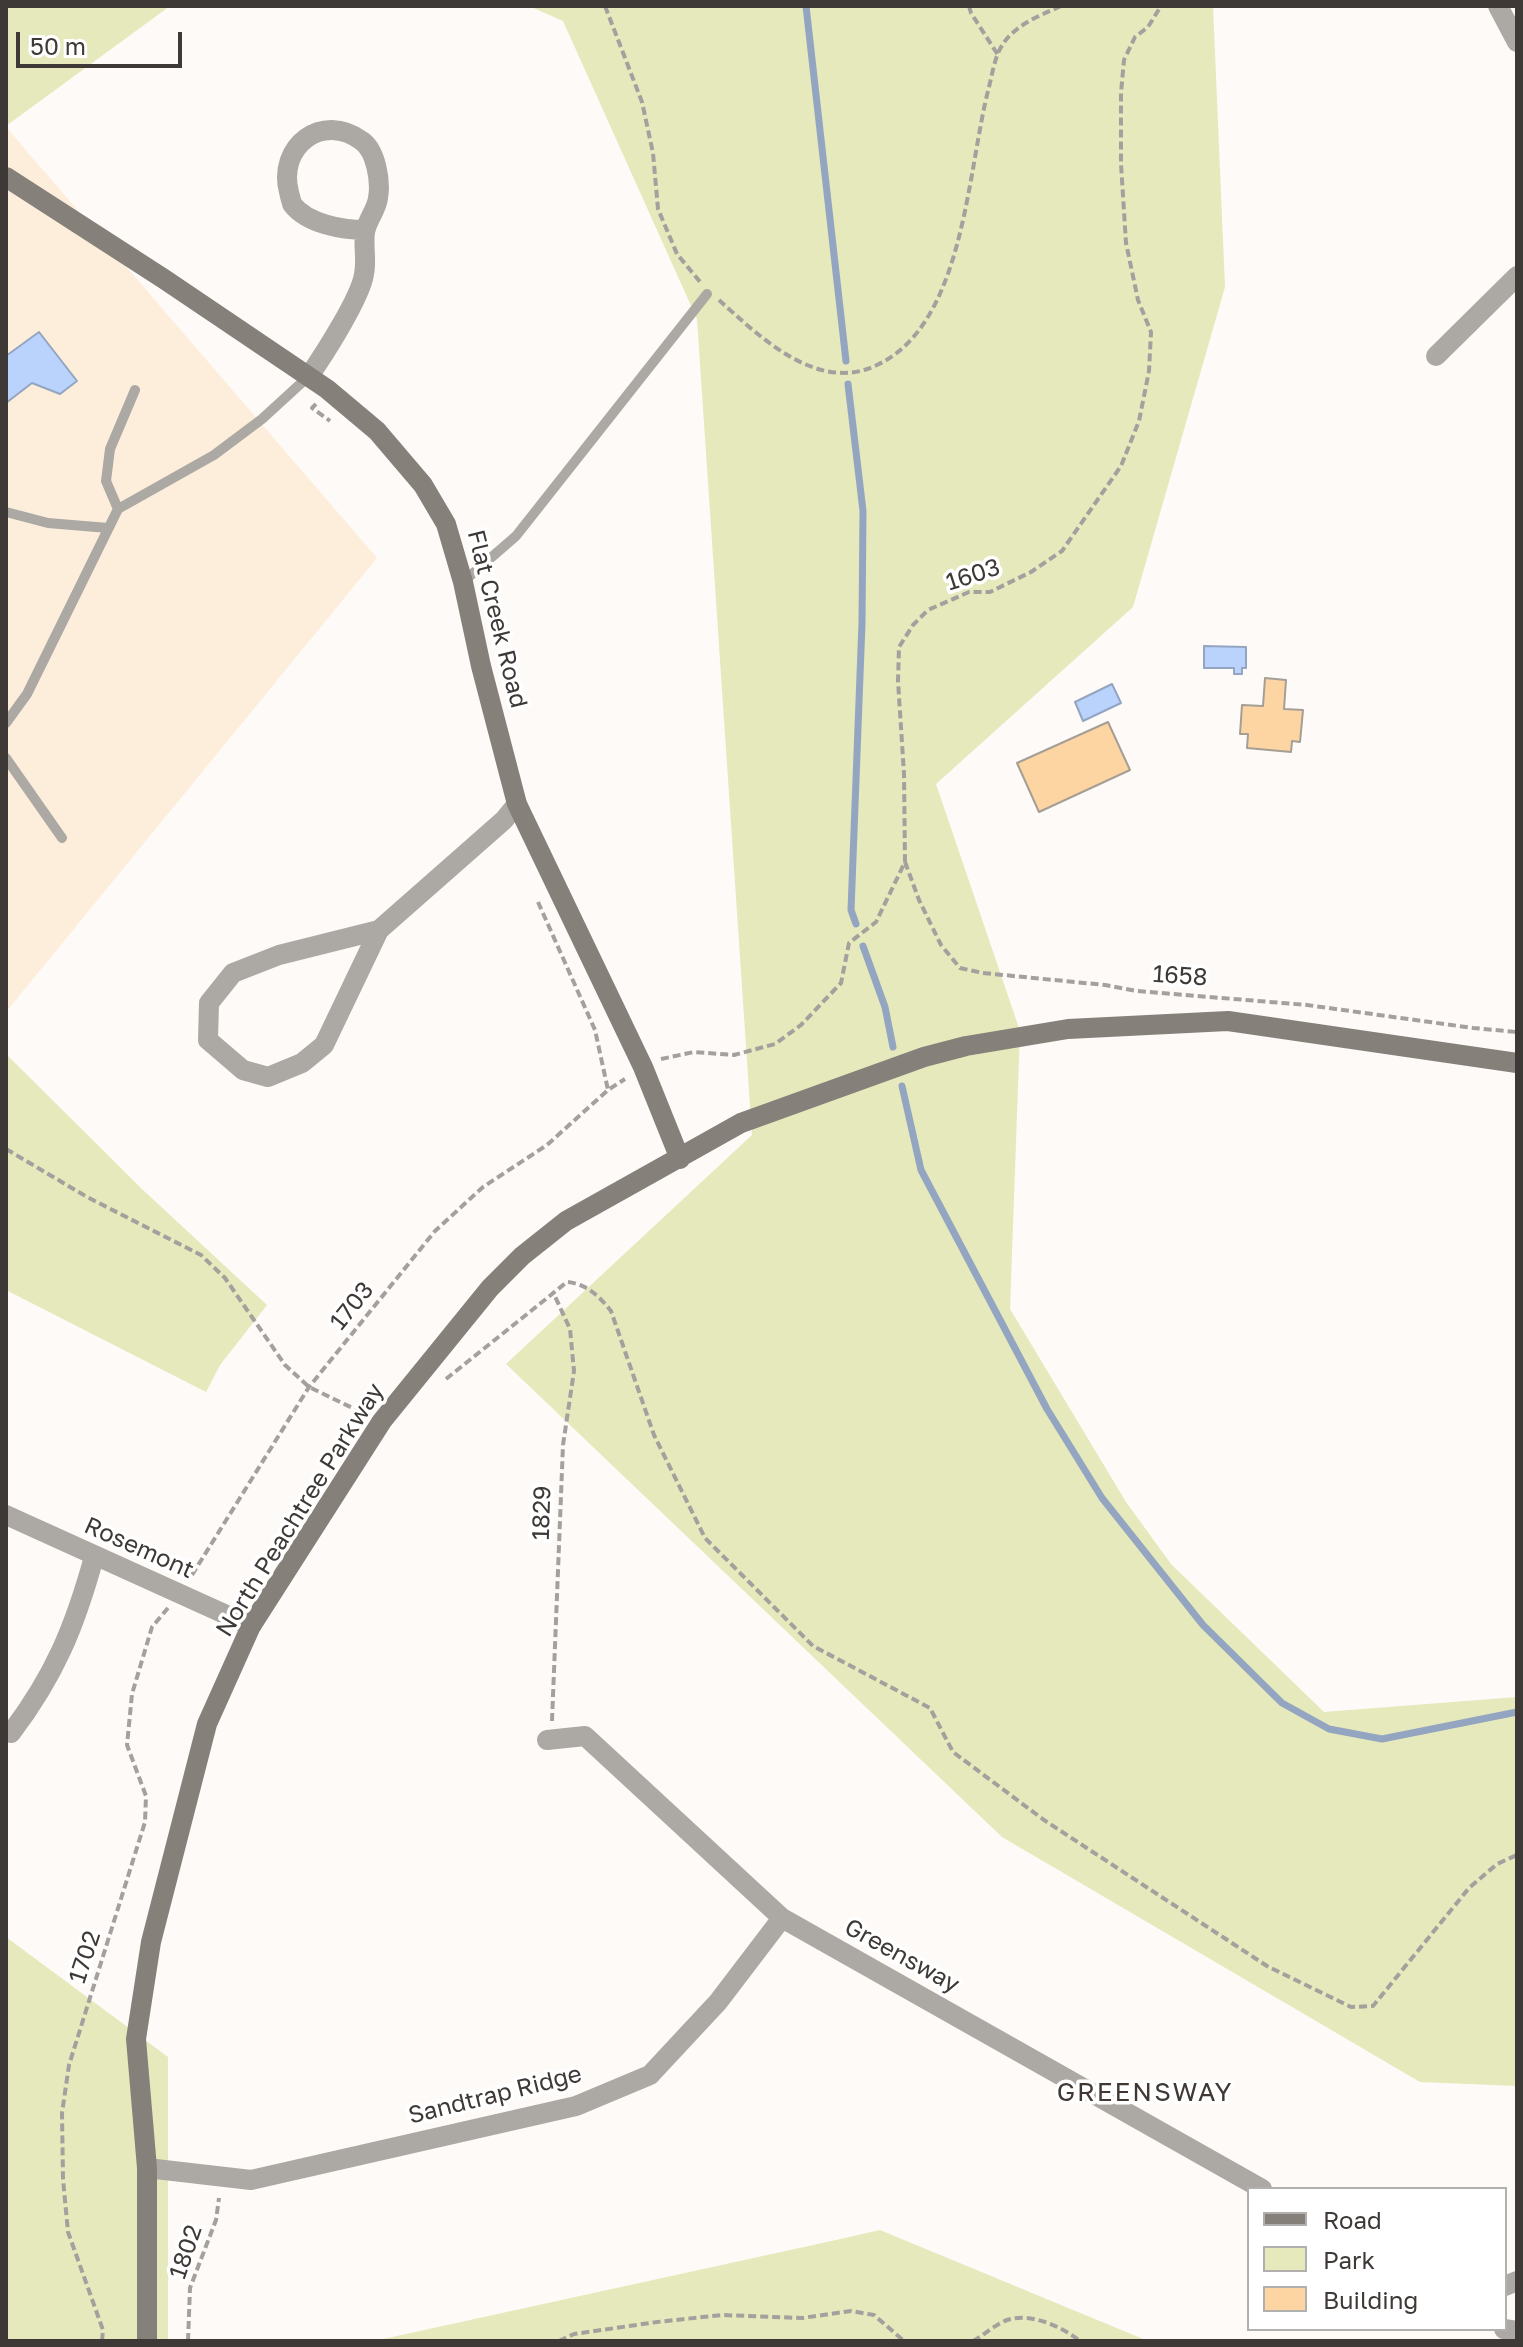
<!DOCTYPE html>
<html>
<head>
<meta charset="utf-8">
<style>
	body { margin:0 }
	#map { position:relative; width:1523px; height:2347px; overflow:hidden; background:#fefaf7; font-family:"Golos Text",sans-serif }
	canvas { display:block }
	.frame { position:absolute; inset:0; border:8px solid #3e3937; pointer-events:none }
	.legend { position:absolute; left:1247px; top:2187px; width:260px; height:144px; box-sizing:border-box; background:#fff; border:2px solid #b2b0af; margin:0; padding:10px 14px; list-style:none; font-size:24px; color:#3e3937 }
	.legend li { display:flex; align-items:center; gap:16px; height:40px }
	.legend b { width:40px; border:2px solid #b2b0af }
	.scale { position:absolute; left:16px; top:32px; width:166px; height:36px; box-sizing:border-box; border:4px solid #3e3937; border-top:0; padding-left:10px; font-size:24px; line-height:28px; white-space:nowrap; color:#3e3937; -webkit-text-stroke:6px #fff; paint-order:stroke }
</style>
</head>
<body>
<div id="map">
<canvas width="1523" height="2347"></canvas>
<div class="frame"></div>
<ul class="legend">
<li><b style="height:10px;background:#86807b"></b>Road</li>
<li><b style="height:22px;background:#e5e9bc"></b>Park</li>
<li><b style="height:22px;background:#fdd5a3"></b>Building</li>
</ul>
<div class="scale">50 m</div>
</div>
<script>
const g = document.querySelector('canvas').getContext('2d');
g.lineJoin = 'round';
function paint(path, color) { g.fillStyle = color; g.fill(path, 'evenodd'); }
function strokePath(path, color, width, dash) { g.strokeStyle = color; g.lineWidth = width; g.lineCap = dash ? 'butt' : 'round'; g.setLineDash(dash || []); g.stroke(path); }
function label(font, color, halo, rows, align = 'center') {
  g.font = font + ' "Golos Text",sans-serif'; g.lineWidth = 7; g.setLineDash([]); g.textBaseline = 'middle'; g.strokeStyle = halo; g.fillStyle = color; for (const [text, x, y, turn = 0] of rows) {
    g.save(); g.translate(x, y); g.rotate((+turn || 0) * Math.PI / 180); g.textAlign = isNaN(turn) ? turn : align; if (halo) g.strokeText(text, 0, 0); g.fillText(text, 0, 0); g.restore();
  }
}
paint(new Path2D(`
	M6,127L377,558L6,1012Z`), '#fdeedb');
paint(new Path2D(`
	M6,6H170L6,126Z
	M529,6H1213L1225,287L1133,607L936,784L1020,1031L1010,1309L1126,1502L1171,1564L1324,1712L1517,1697V2086L1420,2082L1002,1837L506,1364L752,1135L697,319L563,21Z
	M6,1054L143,1190L267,1305L220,1365L206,1392L6,1290Z
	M6,1937L168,2057V2341H6Z
	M880,2230L1148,2341H374L836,2240Z`), '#e5e9bc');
const water = new Path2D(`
	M39,332L77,381L60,394L32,383L6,403V356Z
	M1204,646L1246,647V668H1242V674H1234V668H1204Z
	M1112,684L1121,703L1083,721L1075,702Z`);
paint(water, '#b9d3fc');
strokePath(water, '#94a5c1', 2);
strokePath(new Path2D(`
	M806,6L846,361
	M848,384L863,511L862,623L851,910L856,924
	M863,946L885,1007L893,1047
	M902,1086L921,1170L1047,1409L1102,1498L1203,1625L1282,1703L1329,1729L1382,1739L1517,1712`), '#94a5c1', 7);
const building = new Path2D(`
	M1265,678L1286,680L1284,709L1303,710L1300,742L1292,741L1291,752L1247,748L1248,734H1240L1242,705L1263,706Z
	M1108,722L1130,770L1039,812L1017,763Z`);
paint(building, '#fdd5a3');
strokePath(building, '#a59e95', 2);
strokePath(new Path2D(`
	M605,6L642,102L653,153L658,209L677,254L701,283
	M969,6L971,13L998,55
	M719,300C760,337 818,394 877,365C965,324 967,170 989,87C992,75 994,62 999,51C1011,26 1037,17 1061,6
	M316,404L312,408L330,421
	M905,862L919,900L941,945L960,968L983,973L1105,985L1137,991L1307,1005L1473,1028L1517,1032
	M538,902L595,1030L608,1090
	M661,1059L694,1052L734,1055L775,1044L801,1025L841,983L849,943L876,922L905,862L904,774L898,681L899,647L913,625L928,610L969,592H990L1031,572L1062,551L1121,466L1139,421L1149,371L1151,332L1138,300L1126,243L1121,164V93L1124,60L1135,37L1148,27L1161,6
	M6,1149L87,1197L201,1255L225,1278L285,1365L309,1387L365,1414
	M446,1379L567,1282C587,1284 599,1296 611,1311L654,1435L705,1538L813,1646L930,1708L953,1752L1044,1820L1267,1966L1351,2007L1373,2006L1469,1888L1497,1864L1517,1855
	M192,1575L309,1387L435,1231L483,1187L547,1145L608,1090L625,1079
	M552,1721L563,1445L574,1371L570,1329L553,1292
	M102,2341L103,2330L68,2232L63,2179L62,2113L69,2065L145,1822L146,1796L127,1745L132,1694L152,1627L168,1608
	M188,2341L190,2288L216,2220L219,2198
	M559,2341L574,2334L657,2322L722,2315L802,2318L851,2311L874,2315L904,2341
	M973,2341C984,2335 996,2324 1007,2320C1031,2312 1062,2327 1080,2341`), '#a4a09d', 4, [8, 4]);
strokePath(new Path2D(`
	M118,509L106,481L110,449L135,390
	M6,512L48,523L108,528
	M463,582L516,536L707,294
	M6,723L27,694L118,509L214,455L262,419L309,376
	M6,758L62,838`), '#aca8a4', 10);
strokePath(new Path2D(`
	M1498,6L1517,42
	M1436,356L1517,276
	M309,376C323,356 361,297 364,274C367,261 363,246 365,232C367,220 377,209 378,198C381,181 376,151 362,141C322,111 277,147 289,192C289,193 292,203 292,204C307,224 343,230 365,230
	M379,930L324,1045L302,1063L268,1077L243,1070L208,1040L209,1003L233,973L279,955Z
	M379,930L504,820L517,804
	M6,1515L251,1626
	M11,1733C55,1675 75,1626 94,1557
	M547,1740L585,1736L782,1918L1262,2189
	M147,2168L251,2180L576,2106L650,2075L718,2002L782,1918
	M1505,2286L1517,2281
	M1504,2329L1517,2331`), '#aca8a4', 20);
strokePath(new Path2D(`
	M6,177L164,279L327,389L377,431L423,485L446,524L463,582L481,666L517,804L643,1067L680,1159
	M147,2341V2168L136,2039L151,1942L207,1724L251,1626L382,1421L490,1288L522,1256L566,1221L741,1123L924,1057L966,1046L1068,1029L1228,1021L1517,1063`), '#86807b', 20);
label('24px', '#3e3937', '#fff', [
	["1603",973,575,-18],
	["Flat Creek Road",497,619,76],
	["1658",1180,976,4],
	["1703",352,1306,-51],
	["North Peachtree Parkway",300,1510,-58],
	["1829",542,1513,-88],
	["Rosemont",139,1548,24],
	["Greensway",902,1956,29],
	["1702",85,1957,-72],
	["Sandtrap Ridge",495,2095,-14],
	["1802",186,2252,-71]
]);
g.letterSpacing = '2px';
label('26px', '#413833', '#fff', [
	["GREENSWAY",1145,2093]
]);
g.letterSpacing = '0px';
</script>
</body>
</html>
